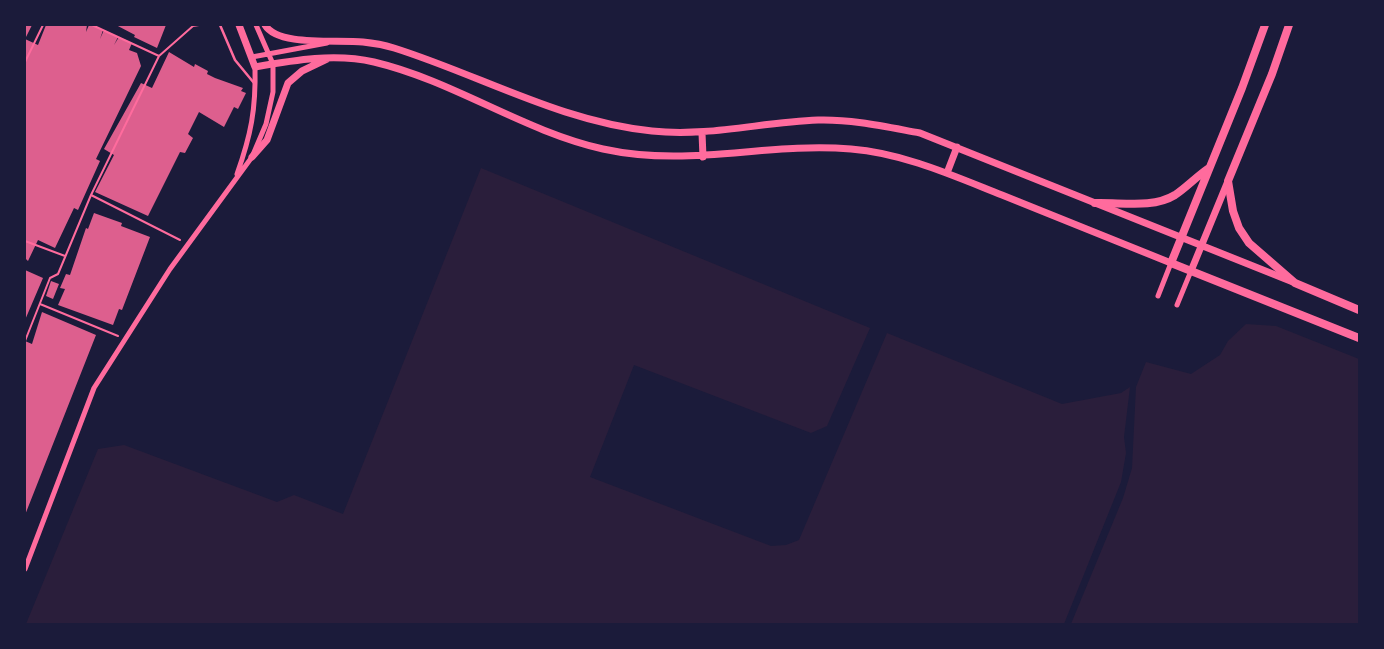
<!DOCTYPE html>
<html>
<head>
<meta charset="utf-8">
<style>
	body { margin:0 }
	#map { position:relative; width:1384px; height:649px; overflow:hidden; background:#1b1b3a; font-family:Literata,serif }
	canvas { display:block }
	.frame { position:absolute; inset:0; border:26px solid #1b1b3a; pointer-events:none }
</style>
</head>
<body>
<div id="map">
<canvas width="1384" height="649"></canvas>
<div class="frame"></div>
</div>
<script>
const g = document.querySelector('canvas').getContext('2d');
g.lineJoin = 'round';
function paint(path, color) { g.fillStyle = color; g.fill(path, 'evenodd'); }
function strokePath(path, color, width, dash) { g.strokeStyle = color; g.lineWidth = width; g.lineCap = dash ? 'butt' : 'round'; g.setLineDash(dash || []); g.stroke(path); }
paint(new Path2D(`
	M481,168L870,328L827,426L811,433L634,365L590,477L771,546L786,545L799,540L887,333L1062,404L1121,393L1130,387L1124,437L1126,453L1121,482L1064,624H26L98,449L124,445L277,502L294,495L343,514Z
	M1246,324L1276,326L1359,359V624H1071L1123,498L1132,468L1136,387L1146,362L1191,374L1220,355L1228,341Z`), '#2a1e3b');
paint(new Path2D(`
	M25,25H32L25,39L38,45L46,25H87L86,32L89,25H93L103,30L100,39L104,30L118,37L114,45L119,37L132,43L129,50L137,53L141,66L96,159L100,161L78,210L74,208L55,248L38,240L28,261L25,258Z
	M116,25H166L157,48L134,37L135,35Z
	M169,52L194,67L195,64L208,71L207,74L215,78L243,88L241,91L246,93L238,109L234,107L224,127L199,112L188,134L193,138L185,153L180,152L148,216L95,192L114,155L104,149L141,83L152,88Z
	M94,213L122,223L121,226L150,237L122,310L119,309L113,325L58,305L65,289L60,288L66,274L70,275L86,228L88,229Z
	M25,270L43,278L25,320Z
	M51,281L59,284L53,299L46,296Z
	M42,312L96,335L25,515V341L32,344Z`), '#dd5f8e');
strokePath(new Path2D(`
	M92,25L159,56
	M25,62L43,25
	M91,195L180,240
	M25,241L65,256
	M40,304L118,336
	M25,341L50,278L58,274L91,195L159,56L193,26L199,25`), '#ff6b9d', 2);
strokePath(new Path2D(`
	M220,25L235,60L254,83`), '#ff6b9d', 2.5);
strokePath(new Path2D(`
	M252,57L327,43
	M237,174C251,135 256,109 255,67
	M1158,296L1171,263
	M1177,305L1191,271
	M25,569L94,388L170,269L252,157L266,124L273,92V64L256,25`), '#ff6b9d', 5);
strokePath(new Path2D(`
	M239,25L255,67C295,60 335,53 374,62C454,81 523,131 603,149C690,168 765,142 851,149C903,153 954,176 1002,195C1058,218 1115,240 1171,263
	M265,25C278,47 338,39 363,42C373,43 384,45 394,48C480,75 561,122 652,131C709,137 762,122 818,120C852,119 887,127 920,133L1293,282
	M702,133L703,157
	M252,157L267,140L288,83L302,71L327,59
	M947,173L957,147
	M1191,271L1228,181`), '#ff6b9d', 7);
strokePath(new Path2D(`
	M1265,25L1242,88L1171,263L1359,338
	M1289,25L1272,74L1228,181L1233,211L1239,228L1249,243L1295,283L1359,310
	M1095,203C1121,202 1152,209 1175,195C1187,187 1197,176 1209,168`), '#ff6b9d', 8);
</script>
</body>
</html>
